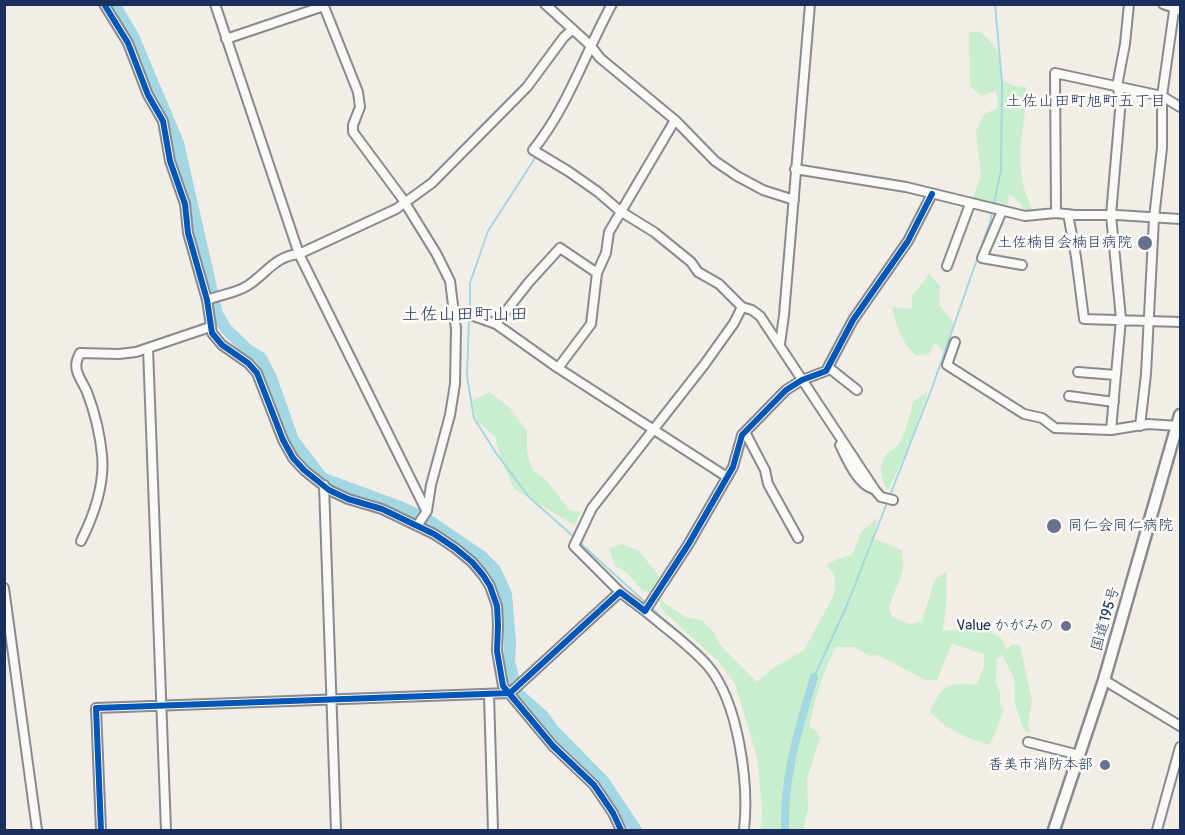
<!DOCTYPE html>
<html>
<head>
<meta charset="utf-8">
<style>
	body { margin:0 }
	#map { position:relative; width:1185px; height:835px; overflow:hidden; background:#f2eee7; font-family:Pangolin,sans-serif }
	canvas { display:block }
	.frame { position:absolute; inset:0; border:6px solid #1b2f5e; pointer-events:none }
</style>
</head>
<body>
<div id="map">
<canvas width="1185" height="835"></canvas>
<div class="frame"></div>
</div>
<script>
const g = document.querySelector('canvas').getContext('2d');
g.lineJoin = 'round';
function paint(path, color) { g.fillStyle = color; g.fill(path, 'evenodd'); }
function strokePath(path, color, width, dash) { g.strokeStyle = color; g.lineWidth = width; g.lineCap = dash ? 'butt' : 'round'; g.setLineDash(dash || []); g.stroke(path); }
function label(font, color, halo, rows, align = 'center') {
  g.font = font + ' Pangolin,"Klee One",sans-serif'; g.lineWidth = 5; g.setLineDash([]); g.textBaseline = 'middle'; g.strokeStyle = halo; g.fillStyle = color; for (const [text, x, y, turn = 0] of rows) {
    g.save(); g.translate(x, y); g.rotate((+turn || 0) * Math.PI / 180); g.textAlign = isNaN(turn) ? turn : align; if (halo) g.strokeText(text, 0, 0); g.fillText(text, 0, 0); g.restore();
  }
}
paint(new Path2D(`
	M978,31C1000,46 999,55 1003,80L1014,86L1026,87C1028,102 1024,114 1023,129C1019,157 1018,182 1032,207L1026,215L1021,204L1009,194L1008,203L1001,213L983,208L973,198L981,175L976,131L984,114L998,108L996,91L981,96L970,86L969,33Z
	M929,274L940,286L939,304L954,323L945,353L935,343L929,354L916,356C901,341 896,327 892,307L912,309V296Z
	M928,391L911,442L888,490C881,480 878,465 886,455C890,450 897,448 900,442C906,429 910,416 913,402Z
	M489,392L510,408L527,431V451L532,469L547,481L569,510L581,512L574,525L514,489L502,462L495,437L477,421L472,401Z
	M877,518L873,538L902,550L903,570L889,607L892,617L909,624L922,621L935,579L947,571L946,611L942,631L983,626L1002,639L1007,650L1012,644L1020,645L1032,701L1028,722L1030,733L1024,731L1015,704L1014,678L1003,656L997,658L996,682L1000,693V705L1004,710L990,745C965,738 949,731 930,712C941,685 949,682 977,685L984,666V654L952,644L937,680H925L878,655L870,656L854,647H836C823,672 815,699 809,726L818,732L820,738L807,779L808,809L803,830H760L762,818V806L757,757L735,684L719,662L662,610L659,599L685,617L701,620L712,630L721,646L757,682L772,669L804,650L834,595L835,575L826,565L837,559L852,555L861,532Z
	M622,544L638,550L659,576L653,593L643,591L626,572L615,566L609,548Z`), '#c9eece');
strokePath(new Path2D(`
	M595,47L616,4
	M540,150L562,115L593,53
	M470,312V283L488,231L537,155
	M469,318L467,376L474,418L496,453L529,497L575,538
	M579,542L703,655
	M713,667L723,682
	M814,677L847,605L932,388L990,222L1001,170L1002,83L995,4
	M732,703L737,718
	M747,771L750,789L749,830`), '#a3d7e2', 2);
strokePath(new Path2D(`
	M785,830C783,777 799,728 814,677`), '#a3d7e2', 8);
strokePath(new Path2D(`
	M114,4L133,36L178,143L217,314L226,329L248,350L261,358L271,378L293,440L322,478L400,507L428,520L482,557L495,570L506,594L510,643L509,662L517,693L543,716L554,731L604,782L636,830`), '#a3d7e2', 12);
const minor = new Path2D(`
	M104,4L128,43L148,95L163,121L170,161L185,204L188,233L207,300L212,333L222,345L248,363L257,373L283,440L293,458L304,470L329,490L348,499L382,509L434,534L455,548L472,562L483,575L490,586L497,606L498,625L497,651L503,686L553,746L594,785L613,813L621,830
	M215,4L299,254L426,510
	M323,4L358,92L360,107L353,125V132L402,198L436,253L450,281L456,329L455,384L450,415L431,485L427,511L417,526
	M545,4L590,45L600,58L675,120L715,161L737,176L763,190L794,200
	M612,4C585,53 568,107 533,150L568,171L598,192L620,211L654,232L691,262L698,272L719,284L742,307
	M1163,4L1180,10
	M226,39L324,6
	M795,169L906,187L1025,216L1056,213L1075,215H1117L1180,219
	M1002,211L982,258L1022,265
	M1056,213L1055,73L1162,96L1180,107
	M1068,214L1076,257L1084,319L1180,322
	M947,266L970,204
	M207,300C220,295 236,293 247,286C266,274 275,256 299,254L396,209L432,183L527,87L564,37L572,30
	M455,316L465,313L496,324L558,368L727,477
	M496,324L529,282L560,248L597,273
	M955,342L947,365L1024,414L1042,418L1055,428L1111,430L1148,424L1178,426
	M780,344L784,315L810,4
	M148,348L166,830
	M828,367L857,390
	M558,368L591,324L597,273L606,253L609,232L675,120
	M1078,372L1116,375
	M1069,396L1114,402
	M1140,426L1146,374L1154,218L1162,148V96L1175,4
	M1111,430L1121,319L1111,215L1121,99L1117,86L1125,44L1129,4
	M745,432L765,470L768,484L798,538
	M840,445C847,459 857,484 873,489
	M324,485L336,830
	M81,541C94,515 105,485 102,455C100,434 95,413 87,392C84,385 79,378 77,371C75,364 77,359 80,353L119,354L136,352L210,327
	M4,588L37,830
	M620,592L574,546L592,508L704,365L734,323L742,307L752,310L760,316L875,490L881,497L893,500
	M645,611C664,627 692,647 708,666C739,703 749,784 744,830
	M1104,680L1180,726
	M489,694L493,830
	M1028,742L1079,755
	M101,830L96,708L510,693L620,592L645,611L688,545L733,467L742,435L786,390L802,380L826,371L853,320L908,241L932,194
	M1157,830L1180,747`);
const highway = new Path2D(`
	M1054,830L1104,680L1180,415`);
strokePath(minor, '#888a90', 12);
strokePath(highway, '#888a90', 15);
strokePath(minor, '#faf9f6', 8);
strokePath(highway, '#faf9f6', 10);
strokePath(new Path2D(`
	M104,4L128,43L148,95L163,121L170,161L185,204L188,233L207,300L212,333L222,345L248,363L257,373L283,440L293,458L304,470L329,490L348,499L382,509L434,534L455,548L472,562L483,575L490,586L497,606L498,625L497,651L503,686L553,746L594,785L613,813L621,830
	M101,830L96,708L510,693L620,592L645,611L688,545L733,467L742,435L786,390L802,380L826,371L853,320L908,241L932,194`), '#0057b8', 6);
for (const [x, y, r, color] of [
	[1145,243,8,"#66728e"],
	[1054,526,8,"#66728e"],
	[1066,626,6,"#66728e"],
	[1105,765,6,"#66728e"]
]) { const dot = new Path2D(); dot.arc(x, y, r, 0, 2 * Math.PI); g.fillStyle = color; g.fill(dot); strokePath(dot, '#fdfcf7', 2); }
label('15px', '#1b2f5e', '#fdfcf7', [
	["土佐楠目会楠目病院",1132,243],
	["同仁会同仁病院",1068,526,"left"],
	["Value かがみの",1054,626],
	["香美市消防本部",1093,765]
], 'right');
label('15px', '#1b2f5e', '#fdfcf7', [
	["国道195号",1106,619,-74]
]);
label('16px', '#1b2f5e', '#fdfcf7', [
	["土佐山田町旭町五丁目",1086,102]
]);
label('18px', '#1b2f5e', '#fdfcf7', [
	["土佐山田町山田",465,315]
]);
</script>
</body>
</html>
